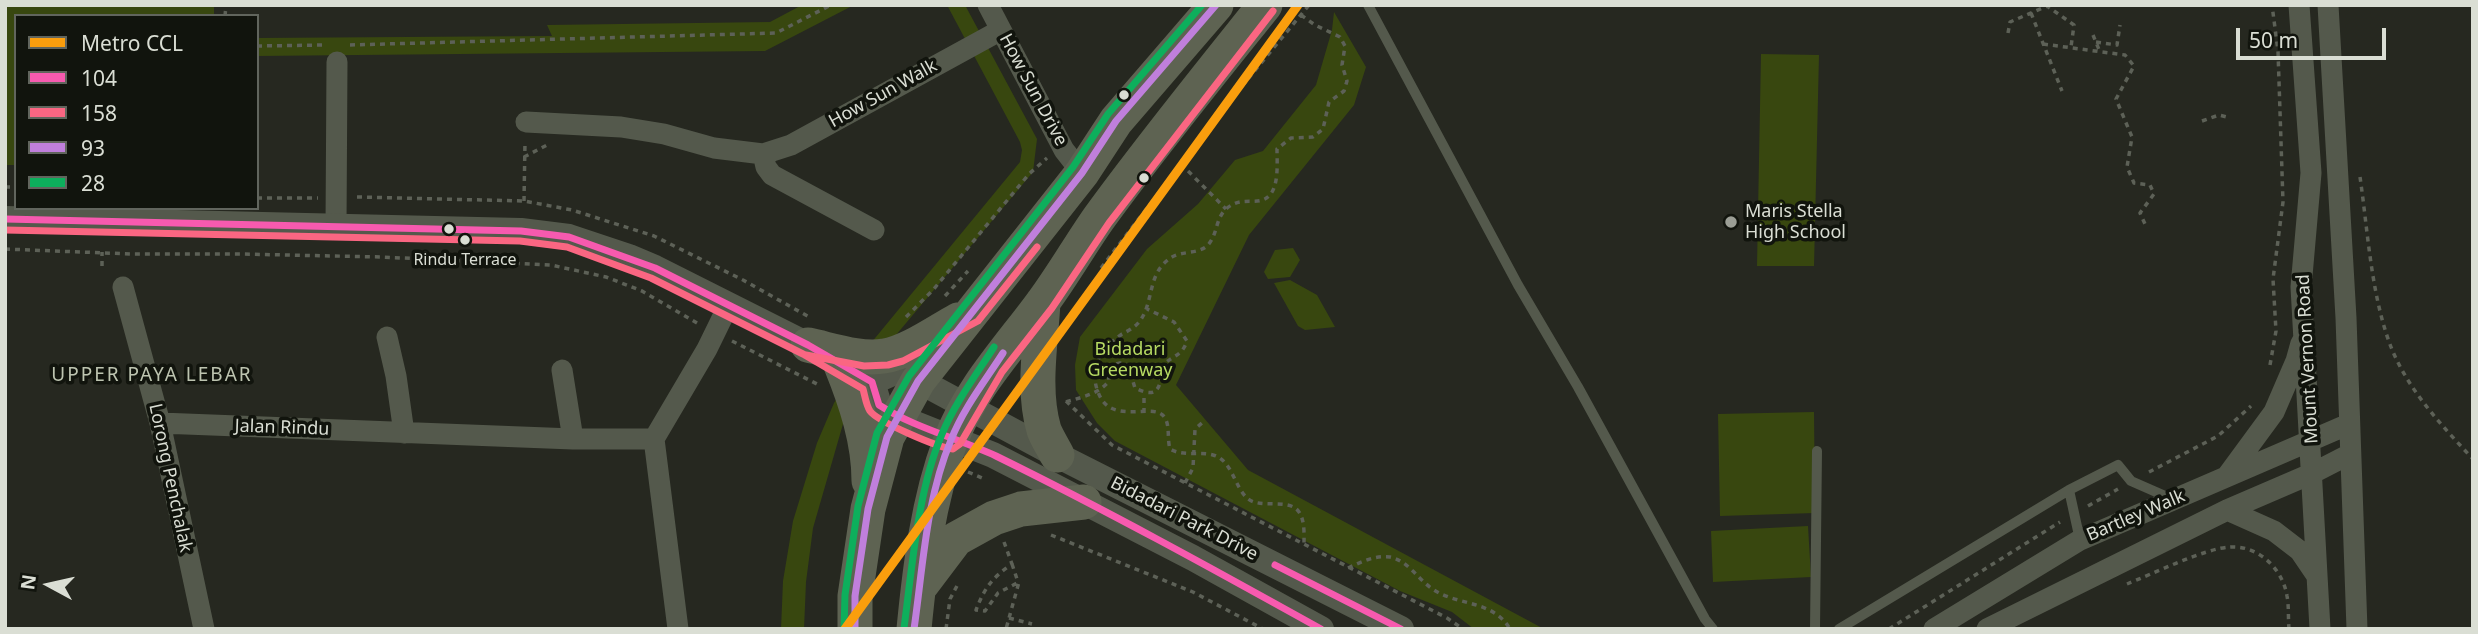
<!DOCTYPE html>
<html>
<head>
<meta charset="utf-8">
<style>
	body { margin:0 }
	#map { position:relative; width:2478px; height:634px; overflow:hidden; background:#262820; font-family:"Noto Sans",sans-serif }
	canvas { display:block }
	.frame { position:absolute; inset:0; border:7px solid #daded4; pointer-events:none }
	.legend { position:absolute; left:14px; top:14px; width:245px; height:196px; box-sizing:border-box; background:#11140d; border:2px solid #61655d; margin:0; padding:9px 12px; list-style:none; font-size:21px; color:#daded4 }
	.legend li { display:flex; align-items:center; gap:14px; height:35px }
	.legend b { width:35px; border:2px solid #61655d }
	.north { position:absolute; left:14px; top:550px; width:70px; height:70px; -webkit-text-stroke:5px #11140d; paint-order:stroke; rotate:278deg; font-size:19px; font-weight:700; line-height:28px; text-align:center; color:#daded4 }
	.north::after { content:''; display:block; margin:auto; width:24px; height:32px; background:#daded4; clip-path:polygon(50% 0,100% 100%,50% 72%,0 100%) }
	.scale { position:absolute; left:2236px; top:28px; width:150px; height:32px; box-sizing:border-box; border:4px solid #daded4; border-top:0; padding-left:9px; font-size:21px; line-height:24px; white-space:nowrap; color:#daded4; -webkit-text-stroke:5px #11140d; paint-order:stroke }
</style>
</head>
<body>
<div id="map">
<canvas width="2478" height="634"></canvas>
<div class="frame"></div>
<ul class="legend">
<li><b style="height:9px;background:#fa9e0d"></b>Metro CCL</li>
<li><b style="height:9px;background:#f75aaf"></b>104</li>
<li><b style="height:9px;background:#fa6682"></b>158</li>
<li><b style="height:9px;background:#c07fdc"></b>93</li>
<li><b style="height:9px;background:#0daf5c"></b>28</li>
</ul>
<div class="north">N</div>
<div class="scale">50 m</div>
</div>
<script>
const g = document.querySelector('canvas').getContext('2d');
g.lineJoin = 'round';
function paint(path, color) { g.fillStyle = color; g.fill(path, 'evenodd'); }
function strokePath(path, color, width, dash) { g.strokeStyle = color; g.lineWidth = width; g.lineCap = dash ? 'butt' : 'round'; g.setLineDash(dash || []); g.stroke(path); }
function label(font, color, halo, rows, align = 'center') {
  g.font = font + ' "Noto Sans",sans-serif'; g.lineWidth = 7; g.setLineDash([]); g.textBaseline = 'middle'; g.strokeStyle = halo; g.fillStyle = color; for (const [text, x, y, turn = 0] of rows) {
    g.save(); g.translate(x, y); g.rotate((+turn || 0) * Math.PI / 180); g.textAlign = isNaN(turn) ? turn : align; if (halo) g.strokeText(text, 0, 0); g.fillText(text, 0, 0); g.restore();
  }
}
paint(new Path2D(`
	M5,5H214V16H16V165H5Z
	M802,5H854L765,51L257,56V38L552,36L547,25L770,22Z
	M947,5H965L1037,139L1033,172L896,335L843,424L813,528L806,582L804,629H781L783,581L793,521L817,443L834,403L871,343L1020,162L1022,150L1020,142Z
	M1334,12L1366,67L1354,105L1249,235L1176,385L1248,470L1544,629H1474L1452,612L1400,591L1115,441L1097,423L1076,390L1075,365L1080,337L1147,249L1198,204L1235,160L1263,151L1316,85L1332,30Z
	M1761,54L1819,55L1814,266H1757Z
	M1293,248L1300,260L1290,277L1268,279L1264,272L1275,250Z
	M1290,280L1317,295L1335,327L1305,330L1298,326L1274,283Z
	M1814,412L1815,513L1720,516L1718,414Z
	M1808,526L1811,577L1713,582L1711,531Z`), '#38470f');
strokePath(new Path2D(`
	M2031,13L2062,91
	M1301,15L1315,25L1340,37L1345,46L1342,65L1347,81L1344,91L1329,102L1323,129L1313,137L1291,138L1277,149C1277,163 1279,184 1270,195C1258,208 1243,194 1226,209C1215,219 1218,235 1207,246C1198,254 1182,251 1172,257C1146,273 1155,302 1139,322C1135,327 1128,331 1122,334C1102,348 1088,366 1098,392C1111,428 1155,400 1165,418C1170,426 1167,439 1170,449C1184,457 1199,451 1213,455C1232,460 1234,486 1247,498C1260,510 1289,497 1299,512C1305,521 1304,534 1304,544
	M225,16L226,5
	M2008,33L2010,22L2047,6L2074,25L2071,47
	M2093,35L2100,52
	M2096,42L2117,45L2120,25
	M2043,44L2125,55L2134,66L2116,99L2132,137L2127,167L2134,183L2150,185L2154,194L2140,213L2145,224
	M350,45L776,33L831,5
	M257,46L324,45
	M2202,121L2219,115L2227,117
	M524,157L547,145
	M1181,164L1226,209
	M2360,177C2368,232 2371,295 2391,347C2408,390 2442,426 2473,459
	M5,187H16
	M357,197L524,201L572,210L654,236L743,280L811,318
	M257,198H318
	M524,201L525,142
	M5,249L131,254H240L381,257L551,265L606,277L642,291L697,323
	M102,266V252
	M1101,268L1224,108L1309,5
	M945,296L968,271
	M906,317L933,290L1029,174L1047,158
	M732,341L819,385
	M2270,365L2276,331L2273,279L2283,202L2278,51L2272,5
	M1066,401L1112,445L1447,618L1463,629
	M1066,402C1082,397 1099,394 1109,381L1108,371L1113,365L1120,363L1128,365L1135,388C1163,402 1159,381 1164,364C1174,355 1182,356 1187,341L1174,322L1147,309
	M1144,413V394
	M968,472L982,478L984,474
	M2149,472L2218,436L2251,406
	M1185,483L1193,468L1195,429L1202,423
	M2088,506L2118,489
	M1051,535L1193,592L1263,629
	M1004,542L1012,564C992,578 985,587 976,610L985,611L998,593L1019,582L1006,629
	M1012,564L1018,582
	M1348,568C1361,562 1375,555 1390,557C1409,561 1418,580 1434,590C1459,606 1493,600 1510,629
	M2127,584C2152,574 2206,548 2230,547C2258,545 2283,569 2287,596C2289,606 2288,618 2289,629
	M1009,618L1032,624
	M946,629L950,599L958,584
	M1889,629L2060,522`), '#5d6157', 3.5, [5, 5]);
strokePath(new Path2D(`
	M1368,5L1518,285L1578,387L1705,619L1713,629
	M2069,490L2080,540
	M1815,629L1817,451
	M1839,629L2069,490L2118,465L2131,481L2172,499`), '#54594c', 10);
strokePath(new Path2D(`
	M988,5L1064,150L1082,173
	M2299,5L2311,173L2301,287L2320,629
	M2328,5L2346,318L2357,629
	M526,122L621,127L664,134L714,148L763,154L791,145L1001,30
	M763,154L766,167L772,175L874,230
	M336,227L337,62
	M123,287L160,423L204,629
	M387,337L396,376L404,433
	M562,370L573,439
	M160,423L573,439H654
	M2227,476L2274,412L2296,361L2301,343
	M2227,510L2274,531L2300,551L2317,576
	M678,629L654,439L707,349L728,306
	M1934,629L2080,540L2349,424
	M1987,629L2227,510L2313,473L2350,454`), '#54594c', 21);
strokePath(new Path2D(`
	M5,219L521,231L569,237L629,257L655,268L808,345L872,382L879,405L898,417L993,455L1193,558L1321,629
	M872,382L899,370L1057,455L1401,629`), '#54594c', 26);
strokePath(new Path2D(`
	M1043,302C1041,342 1032,390 1044,430C1047,438 1053,447 1057,455
	M808,345C832,350 860,360 884,356C907,353 938,331 958,320
	M841,365C856,402 869,441 869,481
	M922,584L956,539L994,518L1021,509L1084,502
	M855,629V596L868,509L887,437L918,381L1082,173L1116,121L1216,5
	M914,629C920,567 928,501 950,442C970,389 1010,347 1043,302C1063,275 1080,245 1099,218C1152,145 1209,75 1265,5`), '#5e6352', 35);
strokePath(new Path2D(`
	M5,219L521,231L569,237L655,268L808,345L872,382L879,405C915,428 957,438 996,456C1106,510 1213,569 1321,629
	M1275,565L1401,629`), '#f75aaf', 7);
strokePath(new Path2D(`
	M5,230L520,241L567,247L651,278L803,354L863,389C865,396 866,405 870,411C878,422 939,448 953,449L960,444L1002,372L1052,308L1109,223L1273,11
	M806,355L864,366L888,365L903,361L978,321L1037,247`), '#fa6682', 7);
strokePath(new Path2D(`
	M855,629V596L868,509L887,437L918,381L1082,173L1116,121L1216,5
	M914,629C923,567 926,499 951,440C963,409 985,381 1003,353`), '#c07fdc', 7);
strokePath(new Path2D(`
	M904,628C912,568 918,489 942,434C955,403 976,375 994,347
	M844,629L845,595L858,506L877,433L909,376L1073,167L1108,114L1202,5`), '#0daf5c', 7);
strokePath(new Path2D(`
	M845,629L1298,5`), '#fa9e0d', 9);
for (const [x, y, r, color] of [
	[1124,95,6,"#daded4"],
	[1144,178,6,"#daded4"],
	[1731,222,7,"#9b9e95"],
	[449,229,6,"#daded4"],
	[465,240,6,"#daded4"]
]) { const dot = new Path2D(); dot.arc(x, y, r, 0, 2 * Math.PI); g.fillStyle = color; g.fill(dot); strokePath(dot, '#11140d', 2.5); }
label('16px', '#daded4', '#11140d', [
	["Rindu Terrace",465,260]
]);
label('18px', '#daded4', '#11140d', [
	["How Sun Drive",1033,90,62],
	["How Sun Walk",883,94,-29],
	["Mount Vernon Road",2308,359,-93],
	["Jalan Rindu",282,428,2],
	["Lorong Penchalak",170,478,78],
	["Bartley Walk",2136,516,-23],
	["Bidadari Park Drive",1184,519,27]
]);
label('18px', '#daded4', '#11140d', [
	["Maris Stella",1745,212],
	["High School",1745,233]
], 'left');
label('18px', '#b7db63', '#11140d', [
	["Bidadari",1130,350],
	["Greenway",1130,371]
]);
g.letterSpacing = '2px';
label('19px', '#bdc4b0', '#11140d', [
	["UPPER PAYA LEBAR",152,376]
]);
g.letterSpacing = '0px';
</script>
</body>
</html>
